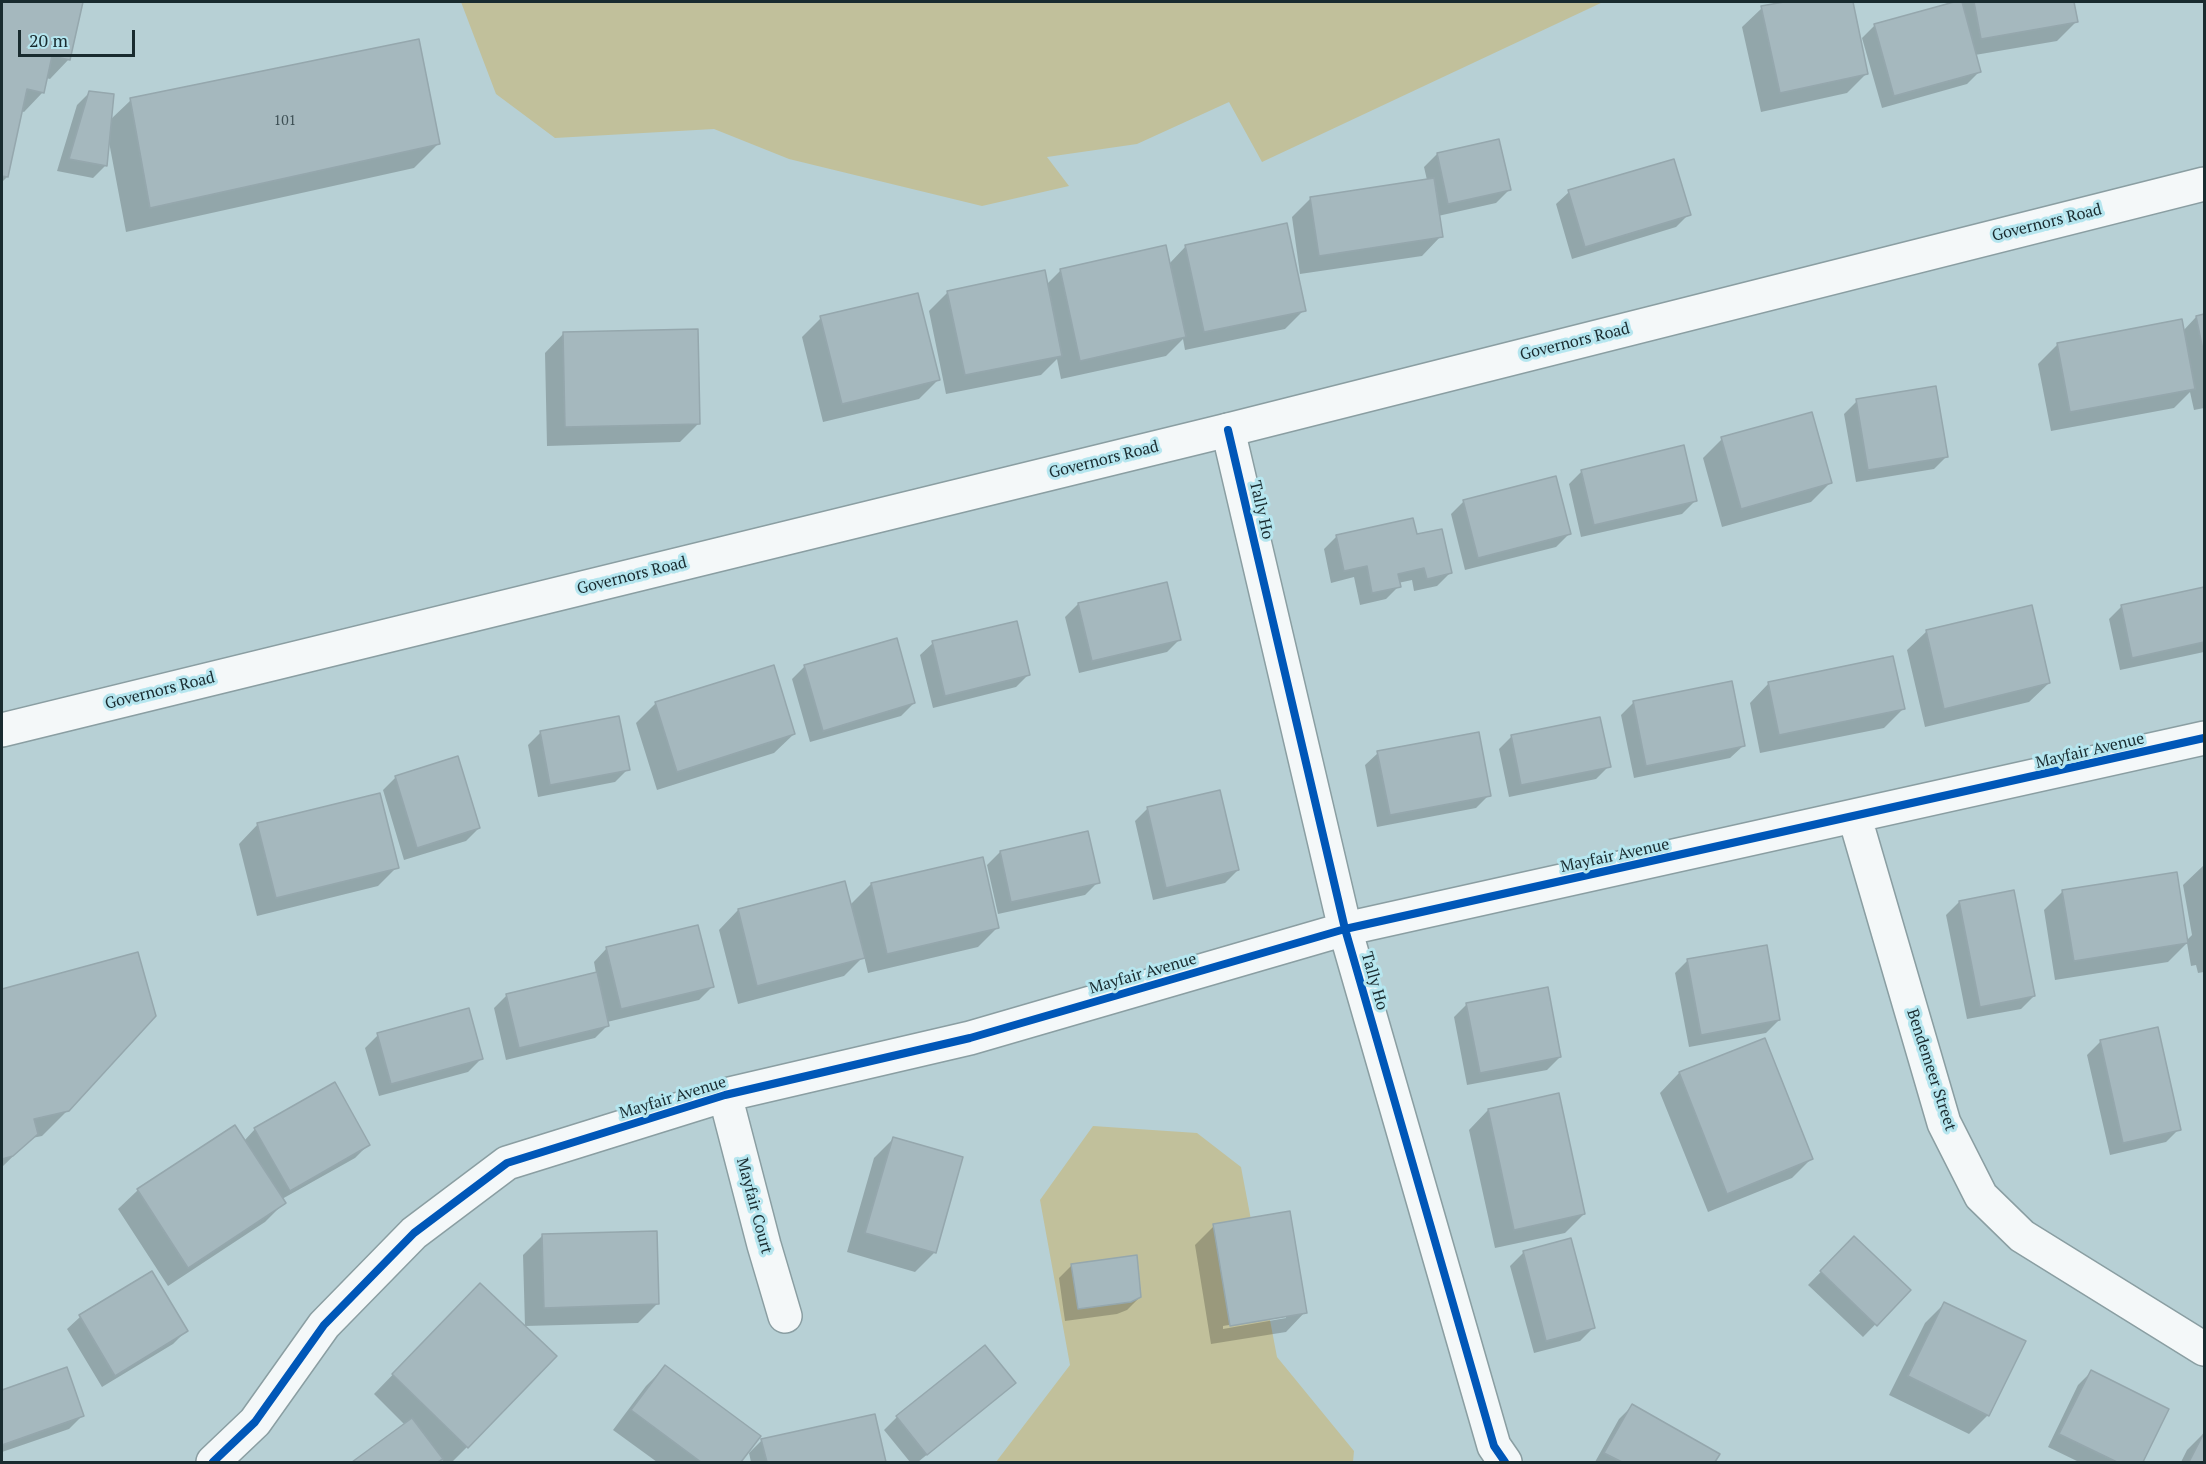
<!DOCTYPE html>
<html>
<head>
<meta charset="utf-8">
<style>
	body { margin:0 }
	#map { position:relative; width:2206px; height:1464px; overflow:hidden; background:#b7d0d5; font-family:"PT Serif",serif }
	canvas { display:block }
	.frame { position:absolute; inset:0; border:3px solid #192b2f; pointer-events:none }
	.scale { position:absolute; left:18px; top:30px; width:117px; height:27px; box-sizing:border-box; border:3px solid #192b2f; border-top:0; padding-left:8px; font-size:18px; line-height:21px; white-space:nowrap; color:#192b2f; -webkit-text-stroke:4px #b6e6ef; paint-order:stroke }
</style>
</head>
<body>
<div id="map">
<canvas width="2206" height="1464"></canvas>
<div class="frame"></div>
<div class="scale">20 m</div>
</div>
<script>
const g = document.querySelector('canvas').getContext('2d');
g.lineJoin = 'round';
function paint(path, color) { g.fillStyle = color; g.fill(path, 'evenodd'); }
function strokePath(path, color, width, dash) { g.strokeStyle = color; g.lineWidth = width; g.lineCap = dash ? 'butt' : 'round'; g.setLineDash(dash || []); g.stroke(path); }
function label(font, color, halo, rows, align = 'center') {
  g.font = font + ' "PT Serif",serif'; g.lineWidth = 6; g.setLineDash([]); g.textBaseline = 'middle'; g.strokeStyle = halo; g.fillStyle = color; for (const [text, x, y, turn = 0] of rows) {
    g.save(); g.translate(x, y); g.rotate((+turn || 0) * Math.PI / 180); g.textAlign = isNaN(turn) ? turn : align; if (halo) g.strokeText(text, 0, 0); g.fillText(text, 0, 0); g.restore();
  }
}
paint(new Path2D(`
	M461,2H1603L1262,162L1229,102L1137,144L1047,157L1069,186L982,206L789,159L714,129L555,138L496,94Z
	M1093,1126L1197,1133L1241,1167L1277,1357L1354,1451L1353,1462H996L1070,1365L1040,1200Z`), '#c1c09b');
paint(new Path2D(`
	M2,2H81L69,59L50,79L46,78L43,92L24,112L21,111L7,177L2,182Z
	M1791,2H1851L1867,73L1847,93L1761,112L1742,27L1762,8Z
	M1952,2H2073L2076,22L2057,41L1975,55L1980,71L1967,84L1882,108L1862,38L1875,25Z
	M90,92L110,120L131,100L439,143L414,168L126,232L109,142L106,165L93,178L57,171L77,105Z
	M1437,154L1509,190L1496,203L1438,216L1441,236L1422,256L1300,274L1292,217L1311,198L1427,180L1424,167Z
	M1569,192L1689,214L1676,227L1572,259L1556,204Z
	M1186,246L1304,310L1285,329L1185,350L1183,339L1166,356L1061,379L1057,359L1041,375L946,394L929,311L948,292L1046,285L1060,271L1169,264Z
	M2204,315V408L2194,410L2190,392L2174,408L2051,431L2038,364L2058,344L2183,331L2196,317Z
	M821,318L938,380L919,399L823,422L802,337Z
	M564,333L699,423L680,442L547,446L545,353Z
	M1857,401L1947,456L1934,469L1856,482L1844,414Z
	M1722,439L1830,483L1811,502L1722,527L1703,458Z
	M1582,471L1695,501L1682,514L1581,537L1569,484Z
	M1464,501L1569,534L1556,547L1465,570L1451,514Z
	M1337,536H1416L1450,573L1437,586L1414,591L1412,580L1398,583L1399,586L1386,599L1360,605L1354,577L1331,583L1324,549Z
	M2204,588V652L2120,670L2109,619L2122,606Z
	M1078,604L1180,639L1167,652L1079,673L1065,617Z
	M1927,631L2049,683L2029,702L1925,727L1907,650Z
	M933,643L1029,674L1016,687L933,708L920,655Z
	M805,666L914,703L901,716L810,742L792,679Z
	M1769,683L1903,709L1884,728L1760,753L1750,703Z
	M1634,702L1743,746L1730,758L1634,778L1621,715Z
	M656,703L794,734L774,753L657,790L636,723Z
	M541,732L628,769L615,782L538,797L528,745Z
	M1512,736L1609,766L1596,779L1509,797L1499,749Z
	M1378,753L1489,795L1476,808L1377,827L1365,765Z
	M396,777L479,828L466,841L404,860L383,790Z
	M1148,808L1238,870L1225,883L1153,900L1135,821Z
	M258,824L397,867L378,886L257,916L239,844Z
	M1000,852L1098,882L1085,895L998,914L987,865Z
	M2204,865V972L2198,973L2196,965L2191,966L2187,943L2168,962L2055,980L2044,910L2063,891L2186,941L2192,935L2183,885Z
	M871,884L997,928L978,947L868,973L864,956L844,976L738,1004L719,930L738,910L850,905Z
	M1959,902L2034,996L2021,1009L1967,1019L1946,915Z
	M606,949L712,987L699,1000L607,1022L608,1025L595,1038L506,1060L494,1008L507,995L596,973L594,962Z
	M137,954L68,1110L42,1136L32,1138L2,1167V991Z
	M1688,960L1779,1020L1766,1033L1689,1047L1675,973Z
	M1467,1004L1560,1057L1547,1070L1467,1085L1454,1017Z
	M2157,1029L2179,1129L2166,1142L2110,1155L2087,1055L2100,1042Z
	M378,1035L481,1059L468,1072L379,1096L365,1048Z
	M1764,1040L1811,1159L1792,1178L1708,1212L1660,1093L1679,1073Z
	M1488,1110L1584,1214L1565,1233L1495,1248L1469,1130Z
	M255,1129L368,1145L355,1158L282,1199L284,1203L265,1222L168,1286L118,1209L138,1190L244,1141Z
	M893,1139L934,1253L915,1272L847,1252L874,1158Z
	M1214,1226L1305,1312L1286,1332L1211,1344L1195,1245ZM1286,1315V1318L1223,1329V1326Z
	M543,1235L657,1304L638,1323L525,1326L523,1255Z
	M1854,1238L1909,1290L1863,1337L1808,1285Z
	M1570,1240L1593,1328L1580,1341L1534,1353L1510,1266L1523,1253Z
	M1072,1265L1140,1297L1127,1310L1117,1314L1065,1321L1059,1278Z
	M151,1273L186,1331L173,1344L102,1387L67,1329L80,1317Z
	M461,1304L467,1447L452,1462H444L441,1459L437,1462H355L405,1425L374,1394Z
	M1944,1304L1988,1415L1969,1434L1889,1395L1925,1323Z
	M665,1367L759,1437L740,1462H657L613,1430L646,1386Z
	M66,1369L82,1416L69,1429L2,1452V1391Z
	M2091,1372L2167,1410L2141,1462H2079L2048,1447L2078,1385Z
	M1014,1383L918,1462H910L884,1430L897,1417Z
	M1632,1406L1718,1454L1714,1462H1595L1619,1419Z
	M874,1416L885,1462H751L749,1453L762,1440Z
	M2204,1433V1462H2181L2187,1450Z`), '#0003');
const building = new Path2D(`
	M2,2H83L70,60L52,56L44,93L27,89L8,177L2,176Z
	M1784,2H1853L1868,74L1780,93L1761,6Z
	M1954,2H1962L1981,72L1894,96L1874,24Z
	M1974,2H2074L2078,22L1981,39Z
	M419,39L440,144L150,208L130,98Z
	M89,91L114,94L107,166L69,159Z
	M1499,139L1511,190L1448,204L1437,153Z
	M1674,159L1691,215L1585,247L1568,190Z
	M1434,178L1443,237L1319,256L1310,197Z
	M1287,223L1306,311L1204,332L1185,245Z
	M1166,245L1186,337L1080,361L1060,269Z
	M1045,270L1062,356L965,375L947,291Z
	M918,293L940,380L842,404L820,316Z
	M2204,314V355L2196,316Z
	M2182,319L2195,389L2070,412L2057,343Z
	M698,329L700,424L565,427L563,332Z
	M1936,386L1948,457L1868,470L1856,399Z
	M1812,412L1832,483L1741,509L1721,437Z
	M1684,445L1697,501L1594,525L1581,470Z
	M1556,476L1571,534L1478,558L1463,500Z
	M1413,518L1417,534L1442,529L1452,573L1427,579L1424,568L1398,574L1401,587L1372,593L1367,566L1344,571L1336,535Z
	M1167,582L1181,640L1092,661L1078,603Z
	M2204,587V642L2132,658L2121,605Z
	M2032,605L2050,683L1944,709L1926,630Z
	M1017,621L1030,675L945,696L932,641Z
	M897,638L915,703L823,731L804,665Z
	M1893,656L1905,709L1779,735L1768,682Z
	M774,665L795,734L677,772L655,702Z
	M1732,681L1745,746L1646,766L1633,701Z
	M619,716L630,770L550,785L540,731Z
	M1600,717L1611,767L1521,785L1511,735Z
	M1479,732L1491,796L1390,815L1377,751Z
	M458,756L480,828L417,848L395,776Z
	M1220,790L1239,870L1166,888L1147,807Z
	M380,793L399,868L276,898L257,823Z
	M1088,831L1100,883L1011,902L1000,851Z
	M983,857L999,928L887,954L871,883Z
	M2177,872L2188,943L2074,961L2062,890Z
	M845,881L865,958L757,986L738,909Z
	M2014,890L2035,996L1980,1007L1959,901Z
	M698,925L714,987L621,1009L606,947Z
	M1767,945L1780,1020L1701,1035L1687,959Z
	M138,952L156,1016L69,1111L34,1119L38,1134L13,1156L2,1159V989Z
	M597,972L609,1026L519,1048L506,994Z
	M1548,987L1561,1057L1480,1073L1466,1003Z
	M469,1008L483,1059L391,1084L377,1033Z
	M2158,1027L2181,1130L2123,1143L2100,1040Z
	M1765,1038L1813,1159L1727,1194L1679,1072Z
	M335,1082L370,1145L290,1191L254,1128Z
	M1559,1093L1585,1214L1514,1230L1488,1109Z
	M235,1125L286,1203L188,1268L137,1189Z
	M893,1137L963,1157L936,1253L865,1233Z
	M1290,1211L1307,1313L1230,1326L1213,1224Z
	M657,1231L659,1304L544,1308L542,1234Z
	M1854,1236L1911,1290L1877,1326L1820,1271Z
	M1571,1238L1595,1328L1546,1341L1523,1251Z
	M1137,1255L1141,1297L1131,1302L1078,1309L1071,1264Z
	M152,1271L188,1331L115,1376L79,1315Z
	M480,1283L557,1356L468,1448L392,1374Z
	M1944,1302L2026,1341L1989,1416L1908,1376Z
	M985,1345L1016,1383L927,1455L896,1416Z
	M665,1365L761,1436L741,1462H701L631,1410Z
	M67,1367L84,1416L2,1445V1390Z
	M2091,1370L2169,1409L2143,1462H2117L2059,1434Z
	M1632,1404L1720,1454L1715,1462H1622L1604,1453Z
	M875,1414L886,1462H767L761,1439Z
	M412,1418L443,1459L438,1462H352Z
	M2204,1433V1462H2189Z`);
paint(building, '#a5b8be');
strokePath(building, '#95a7ad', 1.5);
const street = new Path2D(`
	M1228,430L1345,929L1494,1446L1505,1462
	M1855,818L1944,1123L1981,1196L2022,1236L2204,1349
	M725,1095L764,1245L785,1316
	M213,1462L255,1422L324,1325L414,1233L507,1163L725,1095L970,1038L1345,929L2204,738`);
const secondary = new Path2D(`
	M2,730L1228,430L2204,184`);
strokePath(street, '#8a9ea2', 36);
strokePath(secondary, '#8a9ea2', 36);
strokePath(street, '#f4f8f9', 33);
strokePath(secondary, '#f4f8f9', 33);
strokePath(new Path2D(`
	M1228,430L1345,929L1494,1446L1505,1462
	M213,1462L255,1422L324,1325L414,1233L507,1163L725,1095L970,1038L1345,929L2204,738`), '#0057b8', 8);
label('14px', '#3d4f54', null, [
	["101",285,121]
]);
label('16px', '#192b2f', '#b6e6ef', [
	["Governors Road",2047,223,-14],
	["Governors Road",1575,342,-14],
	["Governors Road",1104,460,-14],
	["Tally Ho",1261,510,77],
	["Governors Road",632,576,-14],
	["Governors Road",160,691,-14],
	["Mayfair Avenue",2090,751,-13],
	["Mayfair Avenue",1615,856,-12],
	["Mayfair Avenue",1143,974,-16],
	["Tally Ho",1374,981,74],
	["Bendemeer Street",1931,1070,72],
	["Mayfair Avenue",673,1098,-17],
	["Mayfair Court",754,1206,75]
]);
</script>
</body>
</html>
